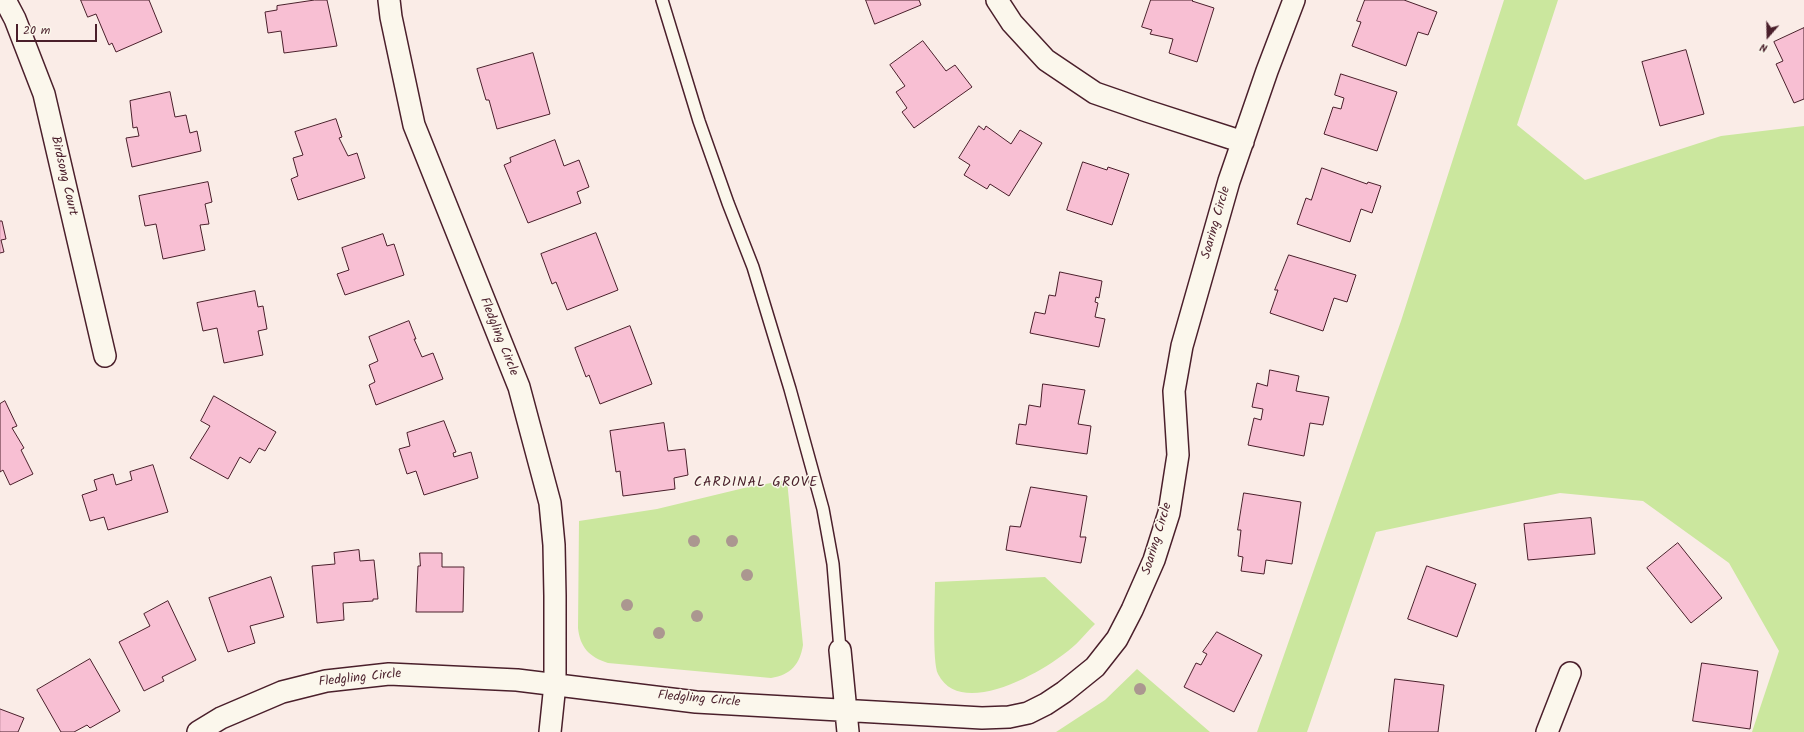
<!DOCTYPE html>
<html>
<head>
<meta charset="utf-8">
<style>
	body { margin:0 }
	#map { position:relative; width:1804px; height:732px; overflow:hidden; background:#faece7; font-family:Kalam,sans-serif }
	canvas { display:block }
	.north { position:absolute; left:1748px; top:16px; width:40px; height:40px; -webkit-text-stroke:3px #fbf7ec; paint-order:stroke; rotate:200deg; font-size:11px; font-weight:700; line-height:16px; text-align:center; color:#4a1f2b }
	.north::after { content:''; display:block; margin:auto; width:14px; height:18px; background:#4a1f2b; clip-path:polygon(50% 0,100% 100%,50% 72%,0 100%) }
	.scale { position:absolute; left:16px; top:24px; width:81px; height:18px; box-sizing:border-box; border:2px solid #4a1f2b; border-top:0; padding-left:5px; font-size:12px; line-height:14px; white-space:nowrap; color:#4a1f2b; -webkit-text-stroke:3px #fbf7ec; paint-order:stroke }
</style>
</head>
<body>
<div id="map">
<canvas width="1804" height="732"></canvas>
<div class="north">N</div>
<div class="scale">20 m</div>
</div>
<script>
const g = document.querySelector('canvas').getContext('2d');
g.lineJoin = 'round';
function paint(path, color) { g.fillStyle = color; g.fill(path, 'evenodd'); }
function strokePath(path, color, width, dash) { g.strokeStyle = color; g.lineWidth = width; g.lineCap = dash ? 'butt' : 'round'; g.setLineDash(dash || []); g.stroke(path); }
function label(font, color, halo, rows, align = 'center') {
  g.font = font + ' Kalam,sans-serif'; g.lineWidth = 3; g.setLineDash([]); g.textBaseline = 'middle'; g.strokeStyle = halo; g.fillStyle = color; for (const [text, x, y, turn = 0] of rows) {
    g.save(); g.translate(x, y); g.rotate((+turn || 0) * Math.PI / 180); g.textAlign = isNaN(turn) ? turn : align; if (halo) g.strokeText(text, 0, 0); g.fillText(text, 0, 0); g.restore();
  }
}
paint(new Path2D(`
	M1504,0H1558L1517,125L1585,180L1721,136L1804,126V732H1752L1779,651L1729,563L1643,501L1560,493L1376,532L1307,732H1257L1401,321Z
	M787,480L803,645C800,664 791,675 771,678L608,663C589,657 580,647 578,628L579,521L657,509L744,488Z
	M1045,577L1095,624C1085,634 1076,646 1064,654C1037,675 960,718 938,674C932,662 935,599 935,582Z
	M1137,669L1210,732H1056L1105,700Z`), '#cbe79e');
const building = new Path2D(`
	M81,0H149L162,32L116,52L112,43L109,45L96,14L88,17Z
	M315,0H327L337,46L284,53L281,31L268,33L265,12L277,10V6Z
	M866,0H919L921,5L875,24Z
	M1151,0H1193L1192,1L1214,8L1197,62L1169,53L1173,39L1150,34L1152,30L1142,27Z
	M1365,0H1404L1437,12L1428,35L1418,32L1406,66L1352,46L1361,22L1357,21Z
	M1804,28V99L1794,103L1776,64L1783,61L1774,42Z
	M923,41L946,71L955,65L972,87L914,128L902,112L907,108L896,92L905,86L890,65Z
	M1686,50L1704,114L1660,126L1642,62Z
	M533,53L550,114L497,129L489,100H486L477,69Z
	M1341,74L1397,92L1377,151L1324,134L1333,107L1341,109L1344,98L1335,95Z
	M170,92L175,117L186,115L190,133L197,131L201,151L132,167L126,138L139,136L137,127L133,128L130,101Z
	M336,119L342,137L339,138L348,156L357,153L365,178L298,200L291,179L298,176L293,158L303,155L295,132Z
	M979,126L984,130L986,126L1011,144L1020,130L1042,143L1009,196L990,184L987,189L964,175L970,165L959,158Z
	M555,140L564,166L579,160L589,187L577,192L581,203L528,223L504,165L511,162L510,158Z
	M1083,162L1107,170L1108,167L1129,174L1112,225L1067,210Z
	M1322,168L1367,184L1368,182L1381,186L1372,213L1361,209L1350,242L1297,224L1306,198L1311,200Z
	M208,182L212,202L205,204L209,224L200,225L205,250L163,259L156,224L145,226L139,196Z
	M0,221H2L6,239L1,240L4,252L0,253Z
	M596,233L618,290L567,310L556,282L552,284L541,254Z
	M383,234L387,246L394,244L404,275L345,295L337,274L349,270L342,248Z
	M1289,255L1356,275L1347,302L1334,298L1323,331L1270,313L1278,290H1275Z
	M1060,272L1102,281L1099,298L1096,297L1095,302L1098,303L1095,317L1105,319L1099,347L1030,333L1035,312L1045,314L1049,295L1055,296Z
	M255,291L258,307L263,306L267,329L258,331L263,355L224,363L217,328L203,331L197,303Z
	M409,321L416,339H414L422,357L433,353L443,379L376,405L369,385L375,382L369,365L378,361L369,337Z
	M630,326L652,384L600,404L589,375L586,377L575,348Z
	M1270,370L1299,376L1296,391L1329,397L1323,425L1310,423L1304,456L1248,445L1254,418L1261,420L1263,409L1252,407L1257,383L1267,386Z
	M1043,384L1085,390L1078,424L1091,426L1087,454L1016,444L1019,424L1026,425L1029,405L1040,407Z
	M214,396L276,432L265,451L259,448L250,463L240,457L228,479L190,458L210,426L201,421Z
	M5,401L17,426L12,428L24,448L21,450L33,474L10,485L3,470L0,472V404Z
	M444,421L456,452L453,453L454,457L471,452L478,478L424,495L416,471L407,474L399,449L410,446L407,433Z
	M664,423L668,451L685,449L688,475L674,478L675,489L623,496L620,471L616,472L610,431Z
	M153,465L168,512L108,530L104,517L90,521L82,495L97,490L94,480L113,474L116,485L132,480L130,472Z
	M1031,487L1087,496L1080,537H1086L1081,563L1006,550L1010,526L1020,527Z
	M1244,493L1301,502L1292,564L1266,560L1264,574L1241,571L1243,557L1238,556L1241,530H1238Z
	M1591,518L1595,554L1528,560L1524,524Z
	M1678,543L1722,598L1691,623L1647,568Z
	M359,550L360,561L374,560L378,599H373V601L343,603L344,620L317,623L312,566L335,564L334,553Z
	M420,553H442V567H464L463,612H416L418,566H420Z
	M1427,566L1476,584L1457,637L1408,619Z
	M271,577L284,617L250,626L255,643L228,652L209,598Z
	M168,601L196,660L162,677L164,681L144,691L119,642L150,626L144,614Z
	M1217,632L1262,655L1234,712L1184,687L1196,663L1201,665L1207,654L1203,652Z
	M90,659L120,711L90,728L87,725L74,732H61L37,690Z
	M1702,663L1758,671L1750,729L1693,721Z
	M1395,679L1444,685L1438,732H1389Z
	M0,709L24,718L18,732H0Z`);
paint(building, '#f8bfd3');
strokePath(building, '#4a1f2b', 1);
const service = new Path2D(`
	M662,0L699,121L728,203L753,267L790,389L823,509L833,564L840,650`);
const minor = new Path2D(`
	M5,0L15,19L44,94L105,356
	M389,0L391,17L414,125L519,387L550,503L554,545L555,596V684L550,732
	M997,0L1012,23L1046,60L1095,93L1147,111L1243,142
	M840,650L848,732
	M198,732L221,718L282,692L326,681L389,674L517,680L696,702L982,718L1009,717L1028,713L1046,704L1064,692L1095,667L1117,639L1132,610L1154,560L1169,513L1178,455L1174,391L1182,346L1229,181L1267,71L1294,0
	M1547,732L1570,673`);
strokePath(service, '#4a1f2b', 14);
strokePath(minor, '#4a1f2b', 24);
strokePath(service, '#fbf7ec', 11);
strokePath(minor, '#fbf7ec', 21);
g.fillStyle = '#ab9790';
for (const [x, y] of [
	[694,541],
	[732,541],
	[747,575],
	[627,605],
	[697,616],
	[659,633],
	[1140,689]
]) { g.beginPath(); g.arc(x, y, 6, 0, 2 * Math.PI); g.fill(); }
label('13px', '#4a1f2b', '#fbf7ec', [
	["Birdsong Court",63,176,77],
	["Soaring Circle",1217,223,-74],
	["Fledgling Circle",498,337,68],
	["Soaring Circle",1158,539,-73],
	["Fledgling Circle",360,679,-6],
	["Fledgling Circle",699,700,5]
]);
g.letterSpacing = '1px';
label('14px', '#4a1f2b', '#fbf7ec', [
	["CARDINAL GROVE",756,484]
]);
g.letterSpacing = '0px';
</script>
</body>
</html>
